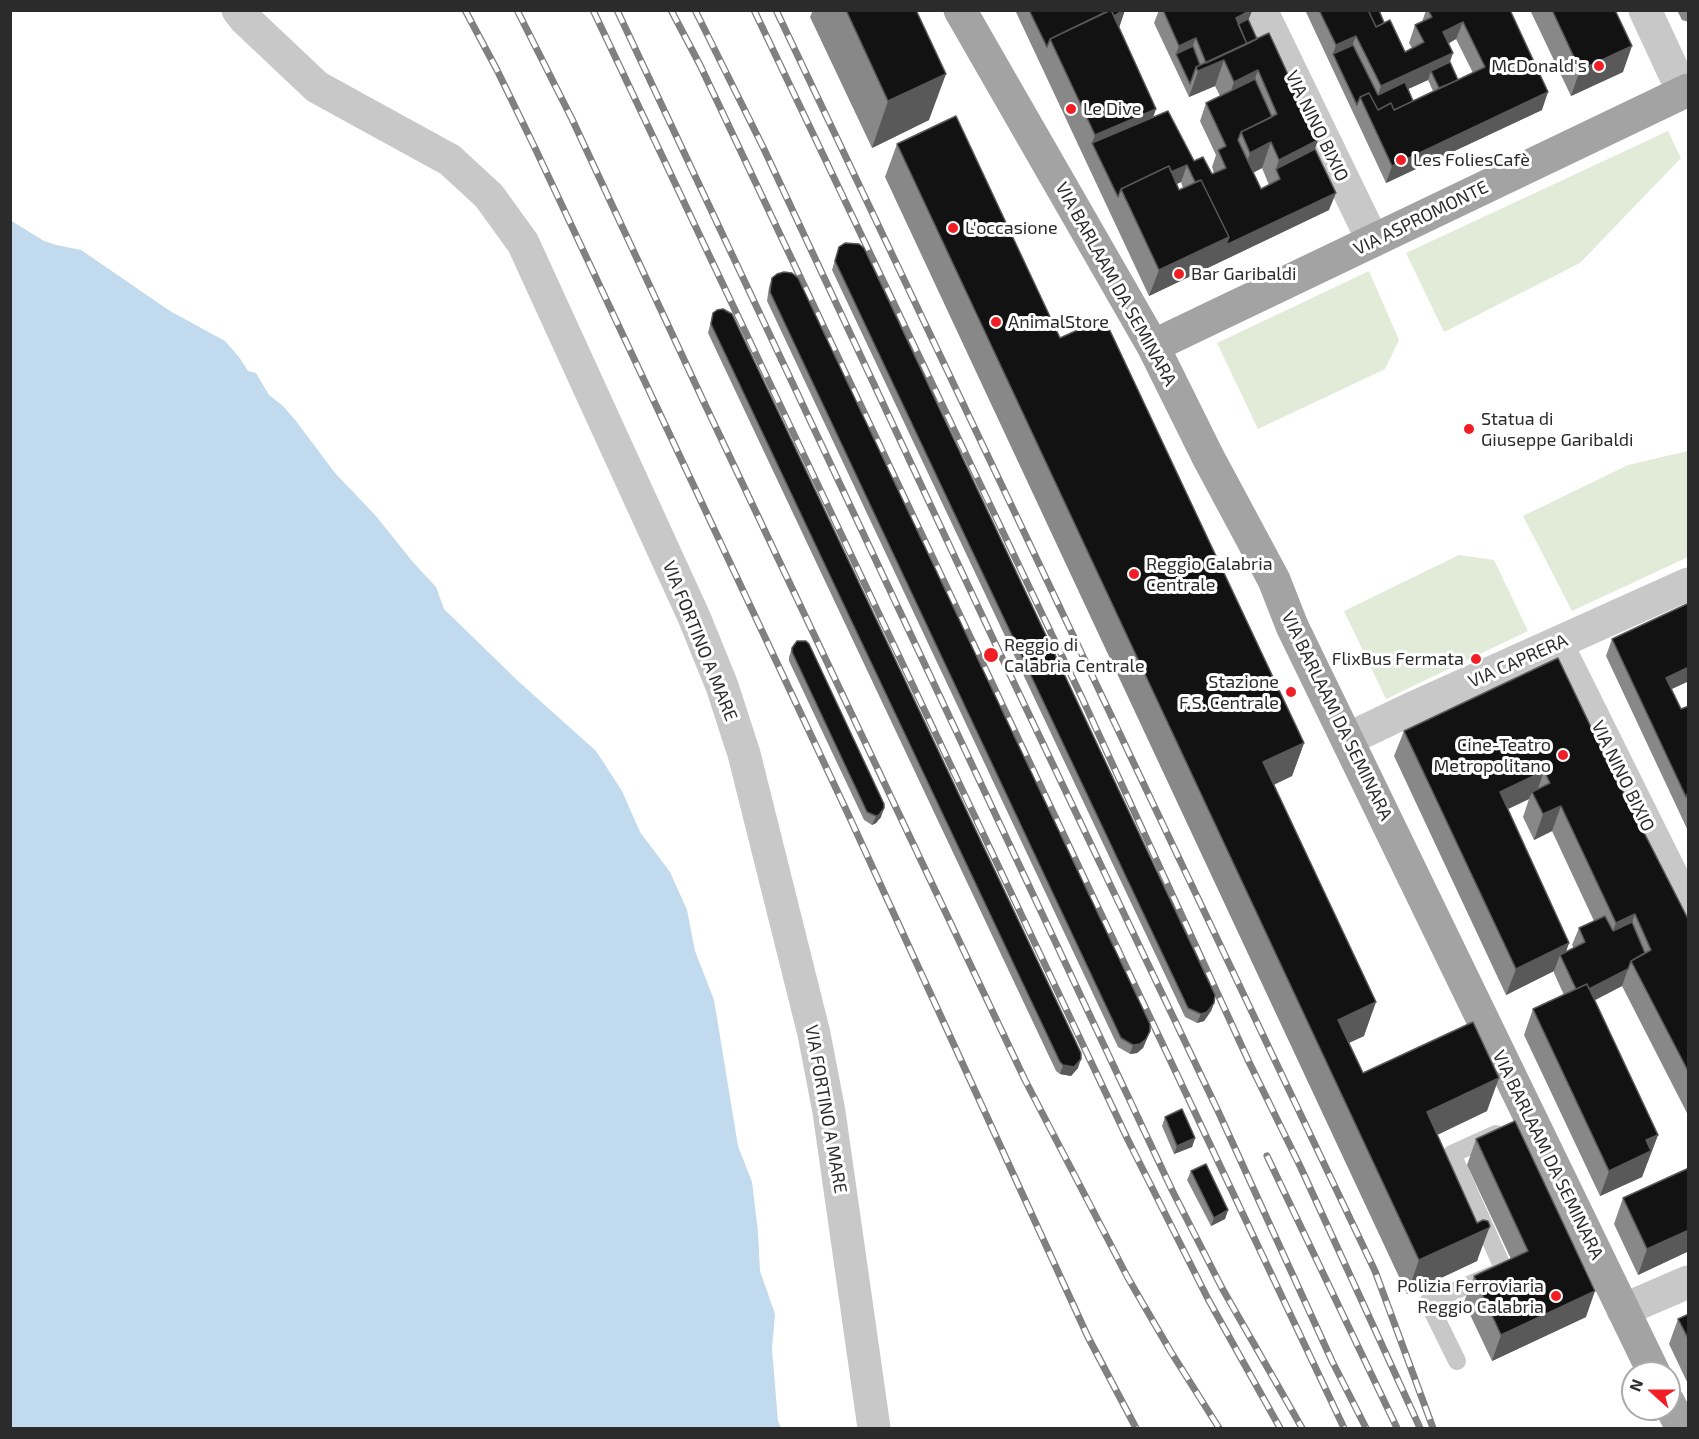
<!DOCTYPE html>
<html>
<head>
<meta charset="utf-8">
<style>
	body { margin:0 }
	#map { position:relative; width:1699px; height:1439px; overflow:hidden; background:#fff; font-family:"Exo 2",sans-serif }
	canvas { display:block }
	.frame { position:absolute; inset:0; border:12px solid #2b2b2b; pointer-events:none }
	.north { position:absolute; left:1621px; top:1361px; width:60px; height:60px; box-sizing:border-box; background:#fff; border:2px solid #aaa; border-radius:50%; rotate:291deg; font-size:16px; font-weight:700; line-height:24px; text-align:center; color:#2b2b2b }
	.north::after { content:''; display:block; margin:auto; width:21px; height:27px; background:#f21e25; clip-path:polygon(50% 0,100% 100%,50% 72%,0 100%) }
</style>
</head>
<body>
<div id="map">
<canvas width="1699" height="1439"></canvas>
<div class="frame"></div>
<div class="north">N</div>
</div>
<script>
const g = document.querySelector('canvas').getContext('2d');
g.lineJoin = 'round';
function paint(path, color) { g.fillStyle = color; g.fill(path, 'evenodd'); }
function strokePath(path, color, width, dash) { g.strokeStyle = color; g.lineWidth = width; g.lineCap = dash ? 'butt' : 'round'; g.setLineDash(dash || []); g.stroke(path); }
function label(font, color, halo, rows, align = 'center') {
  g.font = font + ' "Exo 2",sans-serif'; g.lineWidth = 6; g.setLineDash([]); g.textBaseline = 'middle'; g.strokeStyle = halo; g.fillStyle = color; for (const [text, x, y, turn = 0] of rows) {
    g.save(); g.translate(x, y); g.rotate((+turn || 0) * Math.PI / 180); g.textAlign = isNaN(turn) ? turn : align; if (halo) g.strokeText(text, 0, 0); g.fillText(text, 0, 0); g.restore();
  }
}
paint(new Path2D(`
	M1668,131L1681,158L1580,263L1444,332L1406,253Z
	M1369,271L1399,340L1385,369L1258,429L1217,343Z
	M1688,451V557L1572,611L1523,516L1628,465Z
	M1459,555L1494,560L1528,631L1386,699L1344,611Z`), '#e1ebd7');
paint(new Path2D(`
	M10,220L44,241L56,245L81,250L170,311L225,341L239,357L248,371L256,373L269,395L283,406L296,421L335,473L376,516L412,561L436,587L444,609L518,681L596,751L622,791L640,832L670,872L687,910L695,951L714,1000L738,1146L752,1182L758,1232L760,1271L775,1314L772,1349L778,1421L781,1428H11Z`), '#c1daed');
strokePath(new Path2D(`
	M1457,1361L1428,1302L1504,1270L1452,1154L1496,1134`), '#c8c8c8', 18);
strokePath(new Path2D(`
	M238,10L245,19L317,87L450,160L489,196L523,243L694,617L722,686L744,754L814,1034L829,1112L874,1428
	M1261,10L1373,241
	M1645,10L1683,92
	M1557,644L1688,908
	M1348,739L1417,706L1688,584
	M1623,1310L1688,1282`), '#c8c8c8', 33);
strokePath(new Path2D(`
	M960,10L1153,346L1208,457L1274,580L1292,626L1654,1373
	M1153,346L1688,90
	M1669,1403L1682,1428`), '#a3a3a3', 33);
const rail = new Path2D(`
	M465,10L497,70L535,148L849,816L1088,1337L1136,1428
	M517,10L572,119L701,396L1025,1080L1128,1278L1171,1352L1219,1428
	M593,10L1128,1140L1208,1299L1280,1428
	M617,10L1172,1190L1222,1288L1302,1428
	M671,10L700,65L1344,1428
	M695,10L763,147L995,643L1218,1111L1332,1361L1366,1428
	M754,10L1083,700L1249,1062L1300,1166L1420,1428
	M776,10L1375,1271L1433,1428
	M1267,1156L1397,1428`);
strokePath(rail, '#808080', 7);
strokePath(rail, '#fff', 4.5, [14]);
paint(new Path2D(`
	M813,10H916L929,120L872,148L810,17Z
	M1015,10H1125L1119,27L1153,117L1194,161L1212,174L1214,173L1212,167L1216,155L1200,121L1206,103L1220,96L1215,86L1189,97L1154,23L1159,10H1251L1248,19L1257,39L1315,149L1329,210L1149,296ZM1262,168L1269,185L1261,189L1253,173ZM1181,182L1183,188L1179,190L1177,184Z
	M1305,10H1379L1385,23L1405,52L1412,48L1409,43L1415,25L1422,22L1426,10H1510L1542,110L1386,183ZM1456,39L1473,73L1458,80L1450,62L1453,53L1448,44ZM1428,80L1433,91L1413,101L1408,89Z
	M1530,10H1615L1623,72L1571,96Z
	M1677,10H1689V22L1682,20Z
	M897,144L1060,338L1304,743L1292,776L1274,785L1364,1036L1349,1043L1363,1073L1487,1111L1437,1135L1478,1259L1477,1261L1407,1294L885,177Z
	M839,247L1214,1003L1211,1011L1204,1021L1197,1023L1185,1017L832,270Z
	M772,278L1150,1031L1143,1048L1137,1053L1130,1054L1118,1047L767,301L769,287Z
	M713,313L1078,1068L1071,1076L1060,1074L1056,1071L708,333Z
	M1689,603V681L1671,689L1681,709L1689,706V833L1606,656L1612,639Z
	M792,648L881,817L876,823L872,825L864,820L789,661V657Z
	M1404,731L1600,746L1689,921V1117L1622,986L1595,1000L1658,1135L1642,1177L1600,1196L1524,1035L1533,1009L1564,995L1554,973V971L1506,995L1394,756ZM1529,799L1523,817L1534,840L1552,831L1594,921L1579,928L1572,945L1574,948L1566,952L1508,809Z
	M1165,1117L1195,1138L1192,1147L1174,1154L1162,1126Z
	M1476,1139L1586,1317L1492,1361L1464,1302L1474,1276L1511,1259L1467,1165Z
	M1689,1168V1251L1638,1275L1614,1224L1623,1198Z
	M1191,1171L1228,1210L1225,1219L1211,1226L1187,1180Z
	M1689,1314V1386L1669,1344L1678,1319Z`), '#888');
paint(new Path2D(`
	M1125,10L1119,28L1052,45Z
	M1252,11L1245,28L1235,33L1236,18Z
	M1463,22L1456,39L1436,50L1443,32Z
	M1356,36L1349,54H1333L1336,45Z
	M1196,38L1189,55L1176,54L1179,46Z
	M1632,46L1623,72L1571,96L1580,70Z
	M1453,53L1446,71H1431L1428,80L1375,104L1381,86Z
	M1224,60L1215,86L1189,97L1198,71Z
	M1258,70L1249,96L1225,108L1234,82Z
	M946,74L929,120L872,148L888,101Z
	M1548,92L1542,110L1386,183L1392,166Z
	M1156,109L1147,135L1092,143L1095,135Z
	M1318,140L1309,166L1280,179L1276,169L1279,160Z
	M1271,142L1262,168L1241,179L1250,153Z
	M1187,165L1181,182L1129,207L1123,195Z
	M1336,193L1329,210L1149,296L1159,270L1229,237Z
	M1689,667V681L1659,695L1666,678Z
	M1304,743L1292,776L1251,795L1263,762Z
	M1544,771L1535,797L1532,792L1529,799L1491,817L1500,792Z
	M1561,806L1552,831L1534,840L1543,814Z
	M884,808L881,817L876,823L872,825L876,816Z
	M1635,914L1626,940L1606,949L1616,923Z
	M1569,943L1563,961L1560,955L1554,971L1506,995L1516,969Z
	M1628,969L1622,986L1572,1012L1578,995Z
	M1376,1002L1364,1036L1326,1053L1338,1020Z
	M1214,1003L1211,1011L1204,1021L1197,1023L1201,1014Z
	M1150,1031L1143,1048L1137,1053L1130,1054L1133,1045Z
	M1081,1059L1078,1068L1071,1076L1060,1074L1063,1065Z
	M1499,1078L1487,1111L1414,1146L1427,1112Z
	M1658,1135L1642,1177L1600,1196L1609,1171L1646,1140Z
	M1195,1138L1192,1147L1174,1154L1177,1146Z
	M1228,1210L1225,1219L1211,1226L1214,1218Z
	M1490,1226L1477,1261L1407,1294L1419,1260Z
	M1689,1230V1251L1638,1275L1647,1249Z
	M1595,1291L1586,1317L1492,1361L1501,1335Z`), '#595959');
const building = new Path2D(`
	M846,10H916L946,74L888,101Z
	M1029,10H1110L1050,39L1047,47Z
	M1111,10L1156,109L1095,135L1050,39Z
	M1111,10H1124L1114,16Z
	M1163,10H1251L1236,18L1247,44L1206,63L1196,38L1179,46Z
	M1319,10H1368L1376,27L1390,20L1405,52L1424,42L1415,25L1432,17L1428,10H1510L1548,92L1392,166L1360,97L1369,93L1378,110L1391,103L1394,110L1485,67L1463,22L1443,32L1453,53L1381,86L1356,36L1336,45Z
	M1368,10H1379L1384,23L1376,27Z
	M1552,10H1615L1632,46L1580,70Z
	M1248,19L1257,39L1247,44L1238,24Z
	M1269,33L1318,140L1279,160L1271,142L1250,153L1241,132L1277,114L1258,70L1234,82L1224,60L1198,71L1196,67Z
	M1353,45L1378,95L1405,82L1413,101L1394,110L1391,103L1378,110L1369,93L1360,97L1357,105L1333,54Z
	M1193,46L1200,65L1196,67L1190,84L1176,54Z
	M1450,62L1458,80L1439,88L1431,71Z
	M1255,79L1272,117L1241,132L1238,140L1261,189L1280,179L1276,169L1315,149L1336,193L1226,245L1229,237L1201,180L1195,182L1187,165L1171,172L1169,166L1121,189L1118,197L1092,143L1168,111L1194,161L1203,157L1212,174L1226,168L1218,150L1226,146L1206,103Z
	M956,116L1060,338L1104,318L1304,743L1263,762L1376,1002L1338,1020L1363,1073L1473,1022L1499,1078L1427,1112L1477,1223L1483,1220L1488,1221L1490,1226L1489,1228L1419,1260L897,144Z
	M1169,166L1179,190L1201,180L1229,237L1159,270L1121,189Z
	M845,243L859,244L864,248L1215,995L1214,1003L1207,1012L1201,1014L1188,1008L835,261L839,247Z
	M784,272L792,273L798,278L1150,1024V1031L1146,1039L1140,1044L1133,1045L1121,1038L770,292L772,278L777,274Z
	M723,309L732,314L1081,1053V1059L1074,1067L1063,1065L1060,1062L711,324L713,313L717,310Z
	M1689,603V667L1666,678L1681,709L1689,706V790L1686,797L1612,639Z
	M797,641H806L809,644L884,804V808L879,815L876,816L867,812L792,652V648Z
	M1558,658L1600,746L1689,921V1073L1631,961L1651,950L1635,914L1616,923L1561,806L1543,814L1532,792L1550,783L1544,771L1500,792L1569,943L1516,969L1404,731Z
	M1605,916L1613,931L1632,922L1645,953L1631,961L1628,969L1589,989L1587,984L1576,989L1560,955L1585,942L1579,928Z
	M1587,984L1658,1135L1646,1140L1651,1151L1609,1171L1533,1009Z
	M1182,1109L1195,1138L1177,1146L1165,1117Z
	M1515,1121L1595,1291L1501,1335L1474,1276L1528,1251L1476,1139Z
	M1206,1164L1228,1210L1214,1218L1191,1171Z
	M1689,1168V1230L1647,1249L1623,1198Z
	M1689,1314V1340L1678,1319Z`);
paint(building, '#121212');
strokePath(building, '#595959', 1.5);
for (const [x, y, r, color] of [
	[1599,66,6,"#f21e25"],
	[1071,109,6,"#f21e25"],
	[1401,160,6,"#f21e25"],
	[953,228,6,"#f21e25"],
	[1179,274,6,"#f21e25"],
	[996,322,6,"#f21e25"],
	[1469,429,6,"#f21e25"],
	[1134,574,6,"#f21e25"],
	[991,655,8,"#f21e25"],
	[1476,659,6,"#f21e25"],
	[1291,692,6,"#f21e25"],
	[1563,755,6,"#f21e25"],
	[1556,1296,6,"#f21e25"]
]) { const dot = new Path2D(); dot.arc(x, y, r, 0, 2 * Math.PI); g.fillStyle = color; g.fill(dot); strokePath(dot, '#fff', 2); }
label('18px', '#2b2b2b', '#fff', [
	["McDonald's",1587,66,"right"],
	["Le Dive",1083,109],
	["Les FoliesCafè",1413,160],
	["L'occasione",965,228],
	["Bar Garibaldi",1191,274],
	["AnimalStore",1008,322],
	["Statua di",1481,419],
	["Giuseppe Garibaldi",1481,440],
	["Reggio Calabria",1146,564],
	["Centrale",1146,585],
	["Reggio di",1004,645],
	["Calabria Centrale",1004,666],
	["FlixBus Fermata",1464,659,"right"],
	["Stazione",1279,682,"right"],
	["F.S. Centrale",1279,703,"right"],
	["Cine-Teatro",1551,745,"right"],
	["Metropolitano",1551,766,"right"],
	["Polizia Ferroviaria",1544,1286,"right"],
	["Reggio Calabria",1544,1307,"right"]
], 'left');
label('18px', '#2b2b2b', '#fff', [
	["VIA NINO BIXIO",1317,126,64],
	["VIA ASPROMONTE",1421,218,-26],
	["VIA BARLAAM DA SEMINARA",1116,284,61],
	["VIA FORTINO A MARE",700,641,68],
	["VIA CAPRERA",1518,661,-24],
	["VIA BARLAAM DA SEMINARA",1337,716,64],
	["VIA NINO BIXIO",1623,776,64],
	["VIA FORTINO A MARE",826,1109,80],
	["VIA BARLAAM DA SEMINARA",1548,1155,64]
]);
</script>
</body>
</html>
